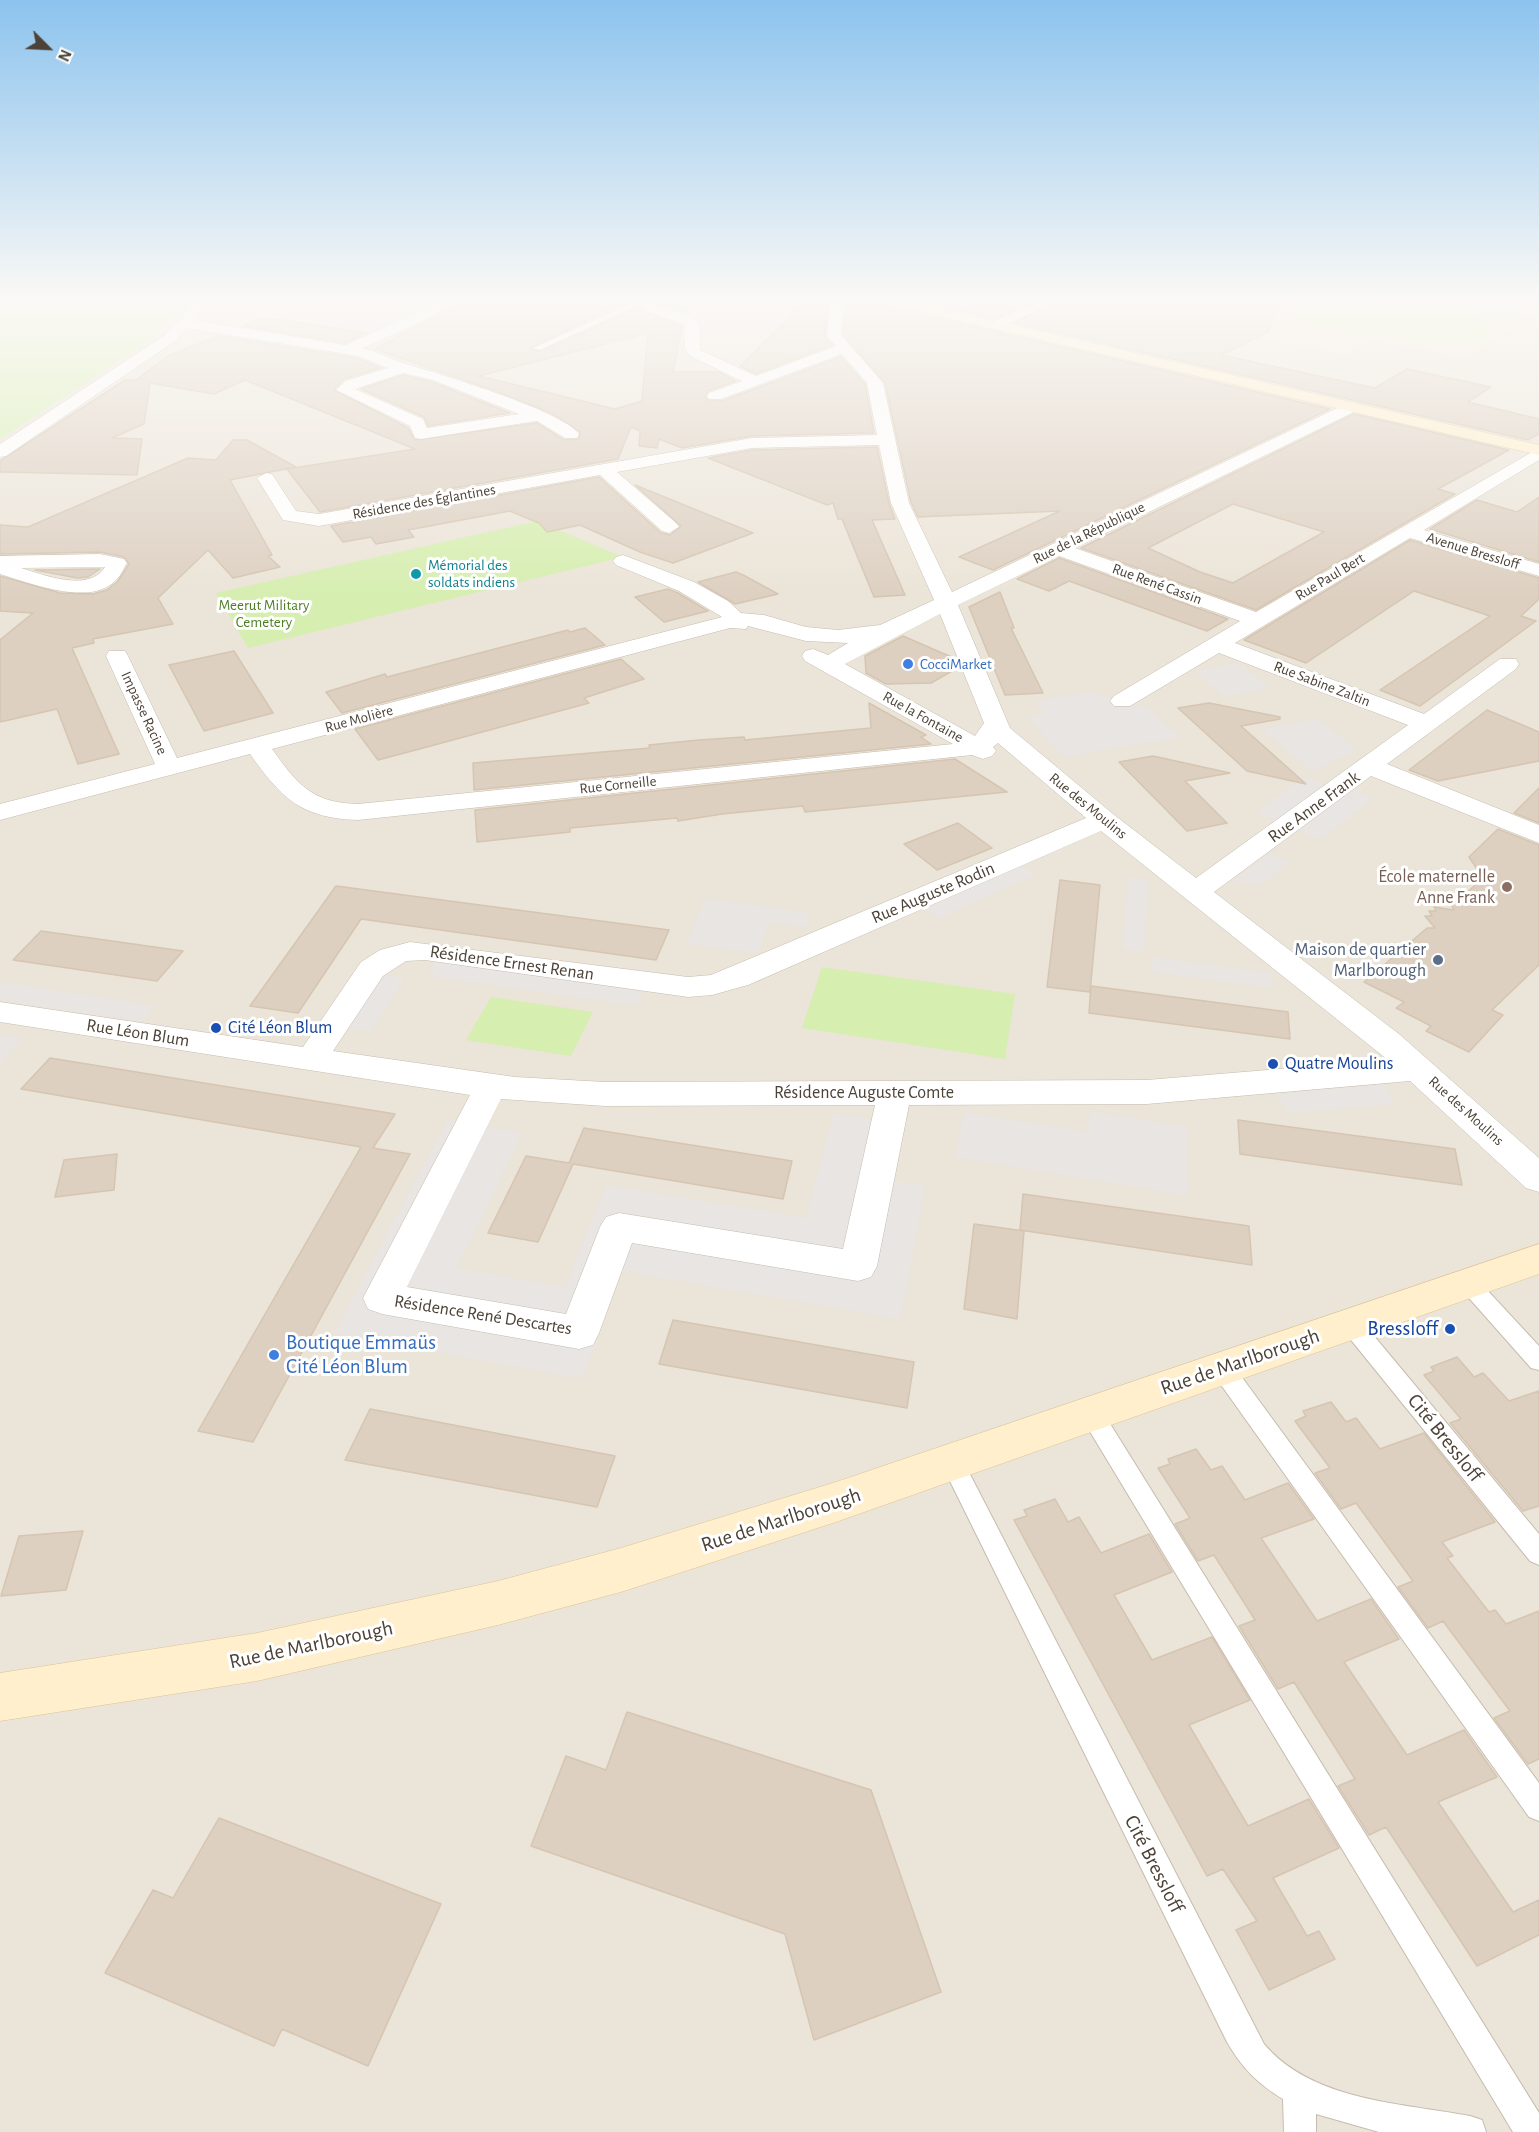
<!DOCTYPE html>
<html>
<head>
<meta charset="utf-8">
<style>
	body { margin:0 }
	#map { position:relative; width:1539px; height:2132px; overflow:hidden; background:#f7f2ea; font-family:"Alegreya Sans",sans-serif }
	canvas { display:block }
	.north { position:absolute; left:18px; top:18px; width:60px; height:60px; -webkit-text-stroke:4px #fff; paint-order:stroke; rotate:114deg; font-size:16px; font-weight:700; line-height:24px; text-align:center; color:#4c4237 }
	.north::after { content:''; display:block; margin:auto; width:21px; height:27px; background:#4c4237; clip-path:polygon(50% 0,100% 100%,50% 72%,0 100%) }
</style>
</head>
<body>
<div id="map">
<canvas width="1539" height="2132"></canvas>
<div class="north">N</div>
</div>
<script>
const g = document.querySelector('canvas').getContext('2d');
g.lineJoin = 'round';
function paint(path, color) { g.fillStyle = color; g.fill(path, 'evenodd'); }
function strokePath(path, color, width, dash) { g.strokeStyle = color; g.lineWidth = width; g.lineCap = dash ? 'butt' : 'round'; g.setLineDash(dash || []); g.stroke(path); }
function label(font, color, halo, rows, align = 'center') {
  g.font = font + ' "Alegreya Sans",sans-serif'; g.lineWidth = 6; g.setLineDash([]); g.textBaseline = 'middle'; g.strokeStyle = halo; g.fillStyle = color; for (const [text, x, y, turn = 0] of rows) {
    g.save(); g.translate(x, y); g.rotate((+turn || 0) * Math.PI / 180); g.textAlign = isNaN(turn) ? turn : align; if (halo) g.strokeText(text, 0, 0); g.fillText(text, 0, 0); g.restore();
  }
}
paint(new Path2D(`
	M0,301H1539V2132H0Z`), '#ebe4d8');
paint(new Path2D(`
	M323,301H397L389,314Z
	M1172,301H1539V331L1511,329L1467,358L1374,339L1344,355L1154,314Z`), '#f1e6d3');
paint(new Path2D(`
	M0,301H180L173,316L157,336L0,439Z
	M1308,301H1361L1518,316L1519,320L1476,316L1494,330C1488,335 1482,339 1474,340C1442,344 1307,333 1285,312L1291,304Z
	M537,521L623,557L248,648L216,593Z
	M822,967L1015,994L1005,1059L802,1028Z
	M491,997L593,1012L571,1056L466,1040Z`), '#d6eeb0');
paint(new Path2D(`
	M1240,663L1270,688L1223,696L1194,671Z
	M1090,692L1147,708L1181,737L1064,757L1026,717L1045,713L1034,701Z
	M1318,719L1357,750L1312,772L1262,729Z
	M1305,776L1324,785L1276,821L1256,812Z
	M1353,789L1374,798L1321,840L1298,830Z
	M1270,853L1290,862L1261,885L1234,881Z
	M1020,865L1035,875L938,919L923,908Z
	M1128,877L1148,880L1144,952L1123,949Z
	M705,899L810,913L806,927L769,922L758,953L686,944Z
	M1152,957L1272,973L1273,988L1151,972Z
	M437,960L644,989L637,1006L427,976Z
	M379,975L405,978L371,1032L343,1027Z
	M0,982L156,1006L142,1022L0,1000Z
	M0,1035L22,1039L0,1064Z
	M1383,1084L1396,1104L1287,1113L1276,1094Z
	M1090,1111L1188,1127L1187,1195L955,1157L964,1112L1088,1132Z
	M833,1114L903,1124L892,1181L925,1186L901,1319L622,1271L582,1379L334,1333L447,1121L522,1133L457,1268L565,1287L606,1185L806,1218Z`), '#e8e5e2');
const building = new Path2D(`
	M463,301H499V306L502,308L518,301H628L532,346L531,349L541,352L637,308L682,326L673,372H719L736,381L708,391L705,397L709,401H722L841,357L865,384L874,433L752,436L682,448L659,439L657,448L639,446L640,431L631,427L618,459L320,512L287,469L415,449L245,380L214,394L150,383L144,424L112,438L142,439L137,475L0,472V461L125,380H136L168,356L219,336L357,358L381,368L344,379L334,390L408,428L415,440L537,423L564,440L579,439L580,432L551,413L501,393L375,349ZM648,333L642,401L615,409L479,376Z
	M648,301H687L685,312Z
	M806,301H828L825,336L832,345L756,374L740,366Z
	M846,301H882L890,307L1330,409L993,570L959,557L1060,511L918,517L911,502L885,383L843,334Z
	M949,301H1036L995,319L940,306Z
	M1061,301H1247L1278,304L1268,332L1221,355L1375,388L1407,369L1491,387L1468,402L1539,419V434L1528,440L1014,323Z
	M261,318L281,320L367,333L345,343L243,326Z
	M403,375L432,382L510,413L428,426L424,417L361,389Z
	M1354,414L1509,450L1438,489L1455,494L1256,610L1081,548ZM1233,504L1324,532L1233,583L1200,572L1148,548Z
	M233,440H247L296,467L230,480L272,555L268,556L280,567L233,578L208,550L158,598L173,624L93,639L94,643L72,648L119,754L78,764L57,709L0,722V640L33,613L0,611V576L60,593L93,594L107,590L118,581L129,564L124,557L100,552L0,554V525L28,527L188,458L216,460Z
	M877,447L889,503L895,519L872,520L905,595L874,597L842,519H838L833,503L827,505L708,458L752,450Z
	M599,477L661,533L670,535L681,526L635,485L753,533L673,563L640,552L580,525L547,532L539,523L510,511L408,530L414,537L376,544L371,537L343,542L331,526Z
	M1539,497V562L1430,529L1477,500L1517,512Z
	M1410,540L1539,578V599L1521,616L1536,621L1420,706L1380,690L1490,616L1414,591L1306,663L1244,640Z
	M1059,558L1228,619L1207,631L1069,581L1049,591L1017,579Z
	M100,569L88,577L77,578L35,570Z
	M736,572L745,576L778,594L735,604L698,582Z
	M668,589L678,593L708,611L664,622L635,597Z
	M1000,592L1014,628H1011L1043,693L1005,695L969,607Z
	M585,628L605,645L342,713L326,692L385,674L387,677L568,630L570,632Z
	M903,636L956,659L959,667L931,683L886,684L866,673L865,656Z
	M234,651L273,713L204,731L169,665Z
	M621,659L644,679L584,698L589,703L427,747L378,760L355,729Z
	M869,703L926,735L921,737L931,744L474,790L473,763L650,748L649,745L699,740L744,737L745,740L871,728Z
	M1209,703L1280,717V719L1241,726L1306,784L1247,771L1178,708Z
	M1487,710L1539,732V761L1438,781L1409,770Z
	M1153,756L1230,773L1185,781L1227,823L1187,831L1119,762Z
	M955,759L1007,792L805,812L803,806L722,814L678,821L677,818L570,828V832L477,842L475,810Z
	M1539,788V823L1514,813Z
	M958,823L992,848L937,870L904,844Z
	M1498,829L1539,845V965L1492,1010L1503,1015L1469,1052L1426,1031L1431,1026L1396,1008L1404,1002L1364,982L1427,928H1435L1425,916H1432L1429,911H1436L1434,907L1454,910L1452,906L1483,878L1469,857Z
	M1060,880L1100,885L1090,992L1047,987Z
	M336,886L669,930L656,960L361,919L298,1013L250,1006Z
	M41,931L183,951L157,981L13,960Z
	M1091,986L1288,1012L1290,1039L1089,1013Z
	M50,1058L395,1114L373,1148L410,1154L253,1442L198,1431L361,1147L21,1089Z
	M1238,1120L1455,1149L1462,1185L1240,1154Z
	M584,1128L792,1161L783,1199L573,1164L538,1242L488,1233L526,1156L569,1163Z
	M117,1154L114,1190L55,1197L64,1160Z
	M1023,1194L1249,1226L1252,1265L1020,1230Z
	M974,1224L1024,1231L1017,1319L964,1309Z
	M673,1320L914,1362L907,1408L659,1364Z
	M1457,1357L1474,1377L1483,1373L1509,1401L1539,1391V1506L1523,1511L1450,1423L1461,1419L1424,1375L1434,1371L1431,1367Z
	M1331,1402L1346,1422L1356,1418L1380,1449L1424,1433L1495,1522L1442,1542L1453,1556L1447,1558L1489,1612L1495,1610L1506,1624L1539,1611V1759L1528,1764L1494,1718L1510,1711L1443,1621L1428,1628L1398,1587L1413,1581L1356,1503L1341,1509L1315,1473L1330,1468L1295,1421L1306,1416L1303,1411Z
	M370,1409L615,1456L597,1507L345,1460Z
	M1196,1449L1211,1470L1222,1466L1245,1500L1288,1483L1314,1519L1261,1538L1317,1621L1371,1599L1399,1639L1344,1662L1407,1755L1464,1730L1497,1777L1438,1802L1513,1912L1539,1900V1935L1477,1966L1386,1827L1369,1835L1338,1786L1355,1779L1294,1682L1278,1689L1239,1626L1255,1620L1214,1555L1198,1561L1175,1524L1190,1518L1158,1468L1170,1464L1168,1459Z
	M1055,1499L1068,1522L1079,1517L1101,1553L1149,1534L1172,1572L1114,1595L1152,1660L1212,1637L1250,1700L1189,1725L1248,1826L1309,1799L1339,1848L1273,1878L1307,1936L1319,1931L1335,1959L1269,1990L1236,1930L1257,1921L1223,1869L1207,1876L1014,1520L1027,1516L1024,1510Z
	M83,1531L66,1590L1,1596L19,1536Z
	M627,1712L871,1790L941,1992L814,2040L785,1934L531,1846L566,1756L606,1770Z
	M219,1818L441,1904L368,2066L282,2029L274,2046L105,1973L153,1890L173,1898Z`);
paint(building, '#ddd0c1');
strokePath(building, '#d5c5b1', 1.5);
const service = new Path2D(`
	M506,301H516L501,306V302Z
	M636,301L643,303L540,350L533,348Z
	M1468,1275L1475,1277L1539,1346V1370L1531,1368L1461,1289L1458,1283L1461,1277Z
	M1351,1315L1359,1318L1539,1534V1565L1530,1561L1343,1330L1340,1324L1343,1318Z
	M1222,1359L1230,1361L1539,1783V1821L1529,1817L1214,1375L1211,1368L1214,1361Z
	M1091,1403L1099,1406L1539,2113V2132H1513L1083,1420L1080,1413L1083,1406Z
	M952,1452L960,1455L1264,2044C1312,2101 1401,2103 1470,2116L1482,2120L1486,2132H1379L1316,2114V2132H1284L1283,2099C1258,2084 1242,2068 1227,2042L944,1469L940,1462L944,1455Z`);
const minor = new Path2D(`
	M189,301H203L194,320L345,345L417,313L438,301H454L427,319L363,348C379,352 394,361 410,365C442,375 563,411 579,434L577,438H565L537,421L421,439L415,438L410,426L336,390L345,381L388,368L358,356L187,328L175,341L6,456L0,457V444L165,335L184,315ZM403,373L433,380L519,414L427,428L423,419L355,389Z
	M630,301C645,300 690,312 700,324V350L756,376L836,346L827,336L830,301H844L841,335L883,383L909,503L952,592L1346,404H1358L1360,407L1358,410L1075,548L1256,612L1539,448V460L1424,530L1539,564V576L1410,538L1235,643L1424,714L1500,659H1516L1519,664L1516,669L1387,764L1539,825V843L1371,776L1214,892L1399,1034L1539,1158V1192L1526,1188L1410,1081L1147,1104L909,1105L877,1266L871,1277L858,1281L632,1243L599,1333L593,1345L579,1349L382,1314L368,1309L363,1298L470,1095L0,1022V1002L303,1047L361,962L380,950L410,942L688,977L711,975L1086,818L998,743L993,747L996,751L992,756L983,759L972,755L358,820C301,818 282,799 250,754L0,820V804L155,764L106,656L109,651H125L128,656L177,758L722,617L679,591L616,565L613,561L616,557L623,555L694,582L728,601L741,613L764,615L806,627L838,630L880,625L934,600L891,503L879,445L752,448L617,472L676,523L679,527L669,533L662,531L600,475L319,526L283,520L257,478L266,473L272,474L296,511L319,514L752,438L877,435L867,383L842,354L721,399H709L707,396L709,393L742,381L690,356L685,349L684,324L648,312ZM1059,556L1240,621L1114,696L1110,701L1114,706H1130L1219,653L1408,725L1196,878L1113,814L1010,728L958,605ZM940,614L984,723L975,736L845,664ZM748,626L806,641L848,643L828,655L813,649L805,651L802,656L805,661L953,744L358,804C312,803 297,784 272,749L730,628L746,629ZM1101,831L1388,1060L1147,1080L605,1082L515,1077L333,1051L383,976L406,961L425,960L688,997L712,995L748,985ZM501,1099L605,1106L875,1105L843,1249L619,1213L606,1217L600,1227L566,1314L407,1287Z
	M928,301H947L921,312L914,308Z
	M1041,301H1059L1000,327H990L988,324Z
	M100,554L124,559L127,563C124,568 121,575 117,579C92,608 30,583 0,574V556ZM105,567C89,593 44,575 21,568Z`);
const secondary = new Path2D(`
	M884,301H907L1539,445V455L891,305Z
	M1539,1244V1274L836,1522L621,1592L498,1625L257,1681L0,1721V1673L257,1633L498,1581L621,1548L836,1482Z`);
strokePath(service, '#c6bcae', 2);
strokePath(minor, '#c6bcae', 1);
strokePath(secondary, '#dbc496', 1);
paint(service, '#fff');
paint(minor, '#fff');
paint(secondary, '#ffefcc');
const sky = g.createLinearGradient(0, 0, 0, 599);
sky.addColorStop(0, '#8cc3ee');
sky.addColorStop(0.5, '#fbf9f6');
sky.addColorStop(1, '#fbf9f600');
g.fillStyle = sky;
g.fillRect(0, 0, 1539, 599);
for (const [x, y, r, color] of [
	[416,574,6,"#0f9aa8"],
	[908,664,6,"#3f7fe0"],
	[1507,887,6,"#8d6e63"],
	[1438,960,6,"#5c6f8a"],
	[216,1028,6,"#1a4fb4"],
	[1273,1064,6,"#1a4fb4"],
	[1450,1329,6,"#1a4fb4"],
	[274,1355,6,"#3f7fe0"]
]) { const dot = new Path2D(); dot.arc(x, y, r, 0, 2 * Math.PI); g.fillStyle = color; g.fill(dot); strokePath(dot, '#fff', 2); }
label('15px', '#4c4237', '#fff', [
	["Résidence des Églantines",424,502,-10],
	["Rue de la République",1089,533,-26],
	["Avenue Bressloff",1473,551,17],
	["Rue Paul Bert",1330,577,-31],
	["Rue René Cassin",1157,584,20],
	["Rue Sabine Zaltin",1322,684,21],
	["Impasse Racine",144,713,65],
	["Rue la Fontaine",923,717,29],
	["Rue Molière",359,719,-15],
	["Rue Corneille",618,785,-6],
	["Rue des Moulins",1088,806,39],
	["Rue des Moulins",1466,1111,42]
]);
label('15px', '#0d838f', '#fff', [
	["Mémorial des",428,565],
	["soldats indiens",428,582]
], 'left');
label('15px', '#4b7f22', '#fff', [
	["Meerut Military",264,605],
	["Cemetery",264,622]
]);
label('15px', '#366cbe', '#fff', [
	["CocciMarket",920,664]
], 'left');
label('18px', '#4c4237', '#fff', [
	["Rue Anne Frank",1314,807,-36],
	["Rue Auguste Rodin",933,893,-23],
	["Résidence Ernest Renan",512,963,8],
	["Rue Léon Blum",138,1033,9],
	["Résidence Auguste Comte",864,1093],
	["Résidence René Descartes",483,1315,9]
]);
label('18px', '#785e54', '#fff', [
	["École maternelle",1495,877],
	["Anne Frank",1495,898]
], 'right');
label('18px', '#4e5e75', '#fff', [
	["Maison de quartier",1426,950],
	["Marlborough",1426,971]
], 'right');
label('18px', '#164399', '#fff', [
	["Cité Léon Blum",228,1028],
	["Quatre Moulins",1285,1064]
], 'left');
label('21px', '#164399', '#fff', [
	["Bressloff",1438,1329]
], 'right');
label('21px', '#366cbe', '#fff', [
	["Boutique Emmaüs",286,1343],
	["Cité Léon Blum",286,1367]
], 'left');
label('21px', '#4c4237', '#fff', [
	["Rue de Marlborough",1240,1362,-19],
	["Cité Bressloff",1445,1438,51],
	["Rue de Marlborough",781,1520,-18],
	["Rue de Marlborough",311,1645,-12],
	["Cité Bressloff",1154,1864,63]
]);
</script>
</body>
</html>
